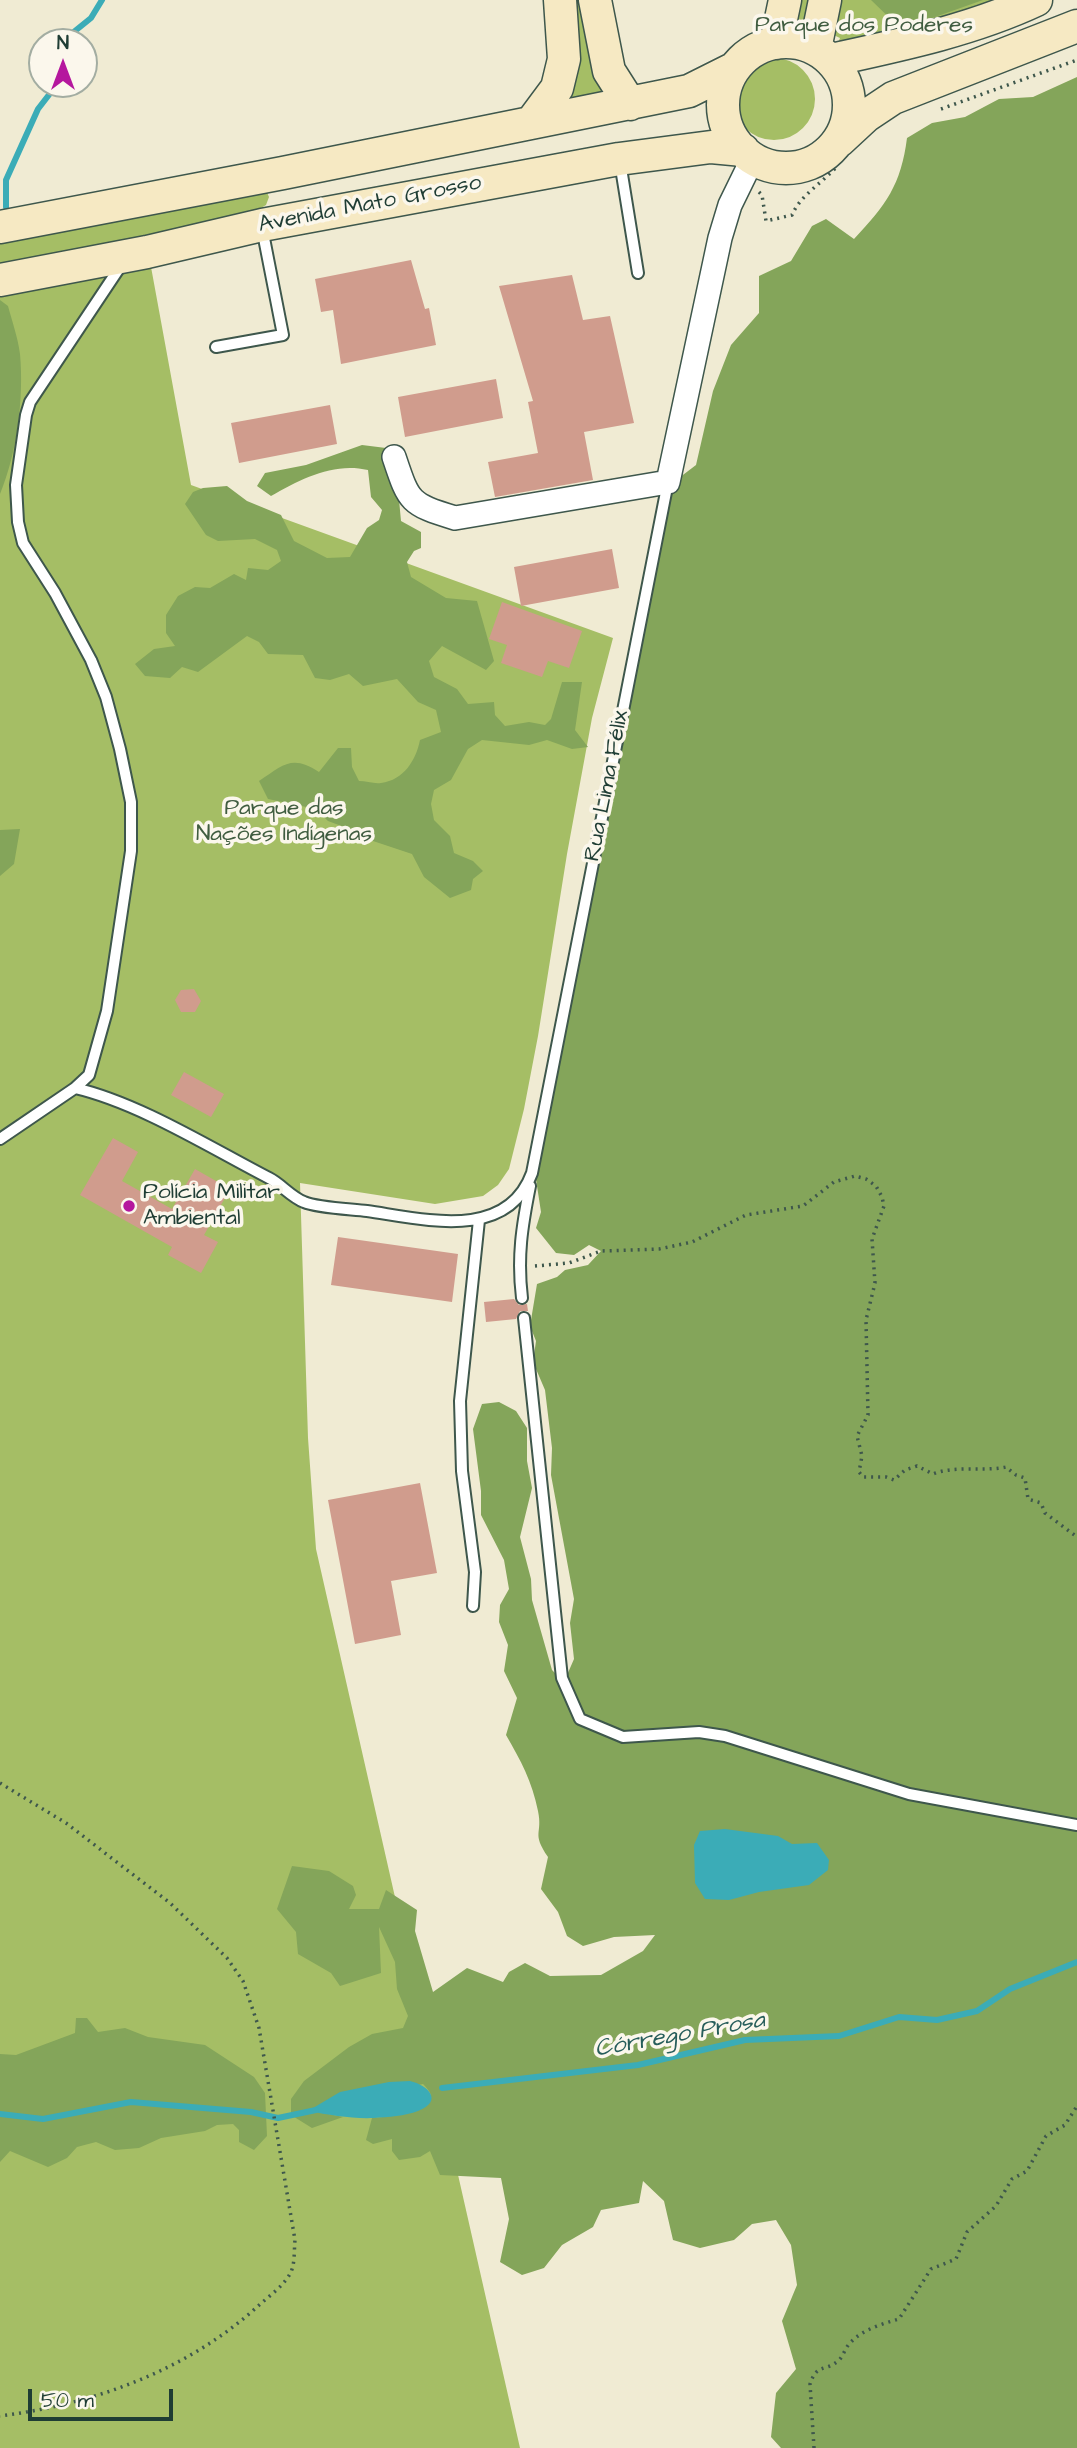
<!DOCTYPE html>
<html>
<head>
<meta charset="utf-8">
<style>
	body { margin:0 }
	#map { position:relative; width:1077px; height:2448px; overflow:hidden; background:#f0ebd3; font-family:"Architects Daughter",sans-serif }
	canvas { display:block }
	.north { position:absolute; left:28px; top:28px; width:70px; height:70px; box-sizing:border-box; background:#fbf7ec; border:2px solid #a3ada2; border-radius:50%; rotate:0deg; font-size:19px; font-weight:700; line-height:28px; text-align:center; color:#1f3d34 }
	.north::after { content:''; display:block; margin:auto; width:24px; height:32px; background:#b5179e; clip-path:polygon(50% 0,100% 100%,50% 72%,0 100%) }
	.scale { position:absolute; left:28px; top:2389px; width:145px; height:32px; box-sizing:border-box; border:4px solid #1f3d34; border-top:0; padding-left:9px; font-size:21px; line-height:24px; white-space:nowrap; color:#1f3d34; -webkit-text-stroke:5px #fbf7ec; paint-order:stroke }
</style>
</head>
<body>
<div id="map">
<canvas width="1077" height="2448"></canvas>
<div class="north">N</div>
<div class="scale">50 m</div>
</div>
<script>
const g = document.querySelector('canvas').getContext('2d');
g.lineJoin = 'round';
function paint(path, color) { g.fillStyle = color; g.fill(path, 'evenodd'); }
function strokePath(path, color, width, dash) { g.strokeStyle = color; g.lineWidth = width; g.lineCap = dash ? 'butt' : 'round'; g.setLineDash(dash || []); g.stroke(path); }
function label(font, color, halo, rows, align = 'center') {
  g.font = font + ' "Architects Daughter",sans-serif'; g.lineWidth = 7; g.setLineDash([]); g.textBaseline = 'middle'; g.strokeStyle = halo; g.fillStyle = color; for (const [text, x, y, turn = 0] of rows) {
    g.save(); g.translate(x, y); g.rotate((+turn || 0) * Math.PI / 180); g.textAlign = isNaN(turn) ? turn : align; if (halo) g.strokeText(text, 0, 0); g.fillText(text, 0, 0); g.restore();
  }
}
paint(new Path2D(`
	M569,0H583L620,98L561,104Z
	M780,0H1036L831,60L840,38L779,10Z
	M733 99a41 41 0 1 1 82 0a41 41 0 1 1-82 0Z
	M266,190L269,197L266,205L256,211L133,239L0,265V233Z
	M149,256L191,485L613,638L592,718L567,854L538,1036L524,1109L509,1169L498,1185L483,1196L435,1204L300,1183L308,1438L316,1549L520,2448H0V282Z`), '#a5be65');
paint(new Path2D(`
	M871,0H983L901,29Z
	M1077,77V2448H781L771,2437L776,2393L796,2369L782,2321L797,2285L791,2245L776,2220L752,2224L734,2240L700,2248L673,2240L664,2201L643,2181L639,2203L601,2210L593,2227L562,2245L544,2268L522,2275L500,2262L509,2219L501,2178L440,2175L430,2151L420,2157L399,2160L392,2151V2139L373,2144L366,2140L372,2118C388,2116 454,2113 423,2084L309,2110L343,2117L312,2128L291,2115V2099L304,2081L349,2047L372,2034L403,2028L408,2016L397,1989L395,1962L379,1927L381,1973L340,1986L331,1973L298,1954L296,1932L277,1909L292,1866L329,1871L353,1886L356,1895L349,1909H379L386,1890L417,1910L415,1931L433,1992L467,1968L503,1982L509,1972L525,1963L550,1976L601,1975L643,1951L655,1935L614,1937L583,1946L567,1936L558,1912L541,1889L548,1857C531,1832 543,1835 538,1811C532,1781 521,1761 506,1735L517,1698L504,1671L508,1645L499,1622L500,1605L509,1589L504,1560L481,1515V1491L473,1429L482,1404L499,1402L516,1411L527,1428V1461L532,1488L520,1537L531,1579L532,1600L552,1670L564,1682L574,1659L570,1623L574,1599L551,1475L552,1448L545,1390L533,1362L536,1341L530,1326L537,1284L557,1277L565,1270L588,1265L601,1251L589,1245L574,1255L556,1253L536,1228L541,1212L535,1173L671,484L696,465L713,391L731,345L759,313V276L791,261L812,226L826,219L854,239C886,205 901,185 907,138L932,123L965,117L999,99L1033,97Z
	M0,300L8,306C12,321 18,338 20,354C24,399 17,453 0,494Z
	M362,445L386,448L389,481L398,489L401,521L421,532V548L414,551L407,562L411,577L446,598L477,601L494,661L486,670L442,646L429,661L434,677L457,689L468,704L494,702L495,715L505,726L529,722L545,725L551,719L562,682H582L575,730L588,747L572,749L547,740L529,745L482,740L468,749L451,780L434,790L431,804L434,820L450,836L454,853L473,861L483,871L473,879L471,890L450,898L424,877L412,854L361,837L355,831L328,821L316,809L268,799L259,781C283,765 292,754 319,772L338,748H351L352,767L359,781C366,781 374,784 381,783C404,780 416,760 420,740L441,732L436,710L418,702L397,679L363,686L349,674L330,680L315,678L303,655L268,654L259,642L247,636L198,672L182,667L170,678L145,676L135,664L154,649L175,646L166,633V615L178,596L195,587L210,588L234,574L246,580L248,568L268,570L281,561L277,550L255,539L218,541L206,535L185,504L193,492L203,488L227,486L247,501L281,515L294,541L327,558L350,557L367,528L379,520L382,510L371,497L368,470C333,462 301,479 271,496L257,486L265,473L306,465Z
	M20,829L14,864L0,876V830Z
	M76,2018H87L98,2032L125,2028L148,2037L205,2045L254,2077L265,2093L267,2136L254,2150L239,2142V2130L233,2124L217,2125L205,2131L161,2138L139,2148L115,2150L96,2142L77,2147L67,2158L48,2167L10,2151L0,2162V2054L16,2055L75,2033Z`), '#84a55a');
paint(new Path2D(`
	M725,1829L778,1836L792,1844L817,1843L829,1860L828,1870L809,1885L759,1892L729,1900L705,1899L695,1883L694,1845L700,1831Z
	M410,2081C428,2085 444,2101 418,2111C405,2116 388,2117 374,2118C352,2119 330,2115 308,2111L340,2092L389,2082Z`), '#3bacb7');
strokePath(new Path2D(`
	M65,42L70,35L91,18L102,0
	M6,207V180L38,109L55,87L54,84
	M442,2088L638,2065L745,2040L839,2036L899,2017L937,2020L977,2011L1010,1989L1077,1962
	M0,2114L43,2119L131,2102L251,2112L278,2118L316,2110`), '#3bacb7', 6);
paint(new Path2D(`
	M411,260L425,309L429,308L436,345L341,364L333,310L321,312L315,279Z
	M572,275L583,320L610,316L634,423L584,432L593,480L495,497L488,462L538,453L528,402L533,401L499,286Z
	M496,379L503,418L405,437L398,397Z
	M330,405L337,444L239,463L231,423Z
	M612,549L619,588L521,606L514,567Z
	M502,602L582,631L569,668L548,661L542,677L501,663L507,645L489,639Z
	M194,989L201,1001L195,1012H181L175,1000L181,990Z
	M184,1072L224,1094L211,1117L171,1095Z
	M113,1138L138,1152L122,1181L172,1209L195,1169L230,1189L204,1235L218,1242L201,1273L168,1255L172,1247L80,1195Z
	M338,1237L458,1254L452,1302L331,1285Z
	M514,1299L519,1305L527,1304L528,1311H520L516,1319L486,1322L484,1302Z
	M420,1483L437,1573L391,1581L401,1635L355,1644L328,1500Z`), '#d09c8d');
const service = new Path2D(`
	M620,162L638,273
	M216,347L283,335L262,228
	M75,1088L89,1075L107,1011L131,851V802L120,749L106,697L91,660L55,593L23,543L18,522L16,485L26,415L30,402L122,264
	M0,1139L75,1088C139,1103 209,1147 269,1178C281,1184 291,1197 304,1202C318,1208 351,1209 367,1211C423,1219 507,1242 532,1173L668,482
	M522,1298C517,1257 522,1226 530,1186
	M524,1318L562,1678L580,1719L623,1737L699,1732L725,1736L909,1794L1077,1825
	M473,1606L475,1572L462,1471L460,1401L479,1220`);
const minor = new Path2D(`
	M394,457C409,502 409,504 455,518L668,482L720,238L730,205L753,158`);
const secondary = new Path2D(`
	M595,0L609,71L630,104
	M723 105a63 63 0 1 1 126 0a63 63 0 1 1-126 0Z
	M776,43L785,0
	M815,49L825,0
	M831,60C900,45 972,30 1036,0
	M531,123L557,88L564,59L560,0
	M839,141L866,116L893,98L1077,26
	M0,227L283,173L689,91L735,68
	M0,280L147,252L262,225L619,159L711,147L743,150`);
strokePath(service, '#3e574c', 14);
strokePath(minor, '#3e574c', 26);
strokePath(secondary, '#3e574c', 35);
strokePath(new Path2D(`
	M941,109L1077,60
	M759,192L762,195L766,221L792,215C801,194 823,183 838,165
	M535,1266L569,1263L601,1251L659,1249L692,1242L746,1215L803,1206L834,1182L855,1176L866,1179L876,1186L882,1197L884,1206L872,1239L875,1283L866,1320L868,1415L857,1436L862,1456L859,1472L863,1477H886L894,1480L905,1470L917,1466L933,1474C955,1465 982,1472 1006,1467L1016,1475L1025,1478L1028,1499L1041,1503L1045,1513L1077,1537
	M0,1783L66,1823L170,1903L227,1958L243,1981L259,2028L295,2240C294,2250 295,2263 291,2272C284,2286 269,2296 257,2307C186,2371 94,2404 0,2416
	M814,2448L810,2384C817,2363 825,2372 838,2361C843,2357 845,2348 850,2343C863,2329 882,2324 899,2319L931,2269L956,2259L967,2232L996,2206L1012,2179L1027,2171L1046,2136L1065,2125L1077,2106`), '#3e574c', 3.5, [2, 5]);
strokePath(service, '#fff', 10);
strokePath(minor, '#fff', 23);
strokePath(secondary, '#f6e9c3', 32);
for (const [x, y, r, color] of [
	[129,1206,7,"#b5179e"]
]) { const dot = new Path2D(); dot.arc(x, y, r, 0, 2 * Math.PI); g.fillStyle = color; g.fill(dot); strokePath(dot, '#fbf7ec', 2.5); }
label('23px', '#405d40', '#fbf7ec', [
	["Parque dos Poderes",864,26],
	["Parque das",284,809],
	["Nações Indígenas",284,835]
]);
label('23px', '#1f3d34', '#fbf7ec', [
	["Avenida Mato Grosso",370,205,-11],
	["Rua Lima Félix",608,786,-79]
]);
label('23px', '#1f3d34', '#fbf7ec', [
	["Polícia Militar",143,1193],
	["Ambiental",143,1219]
], 'left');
label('italic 24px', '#275e5b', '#fbf7ec', [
	["Córrego Prosa",680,2036,-10]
]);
</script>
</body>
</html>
